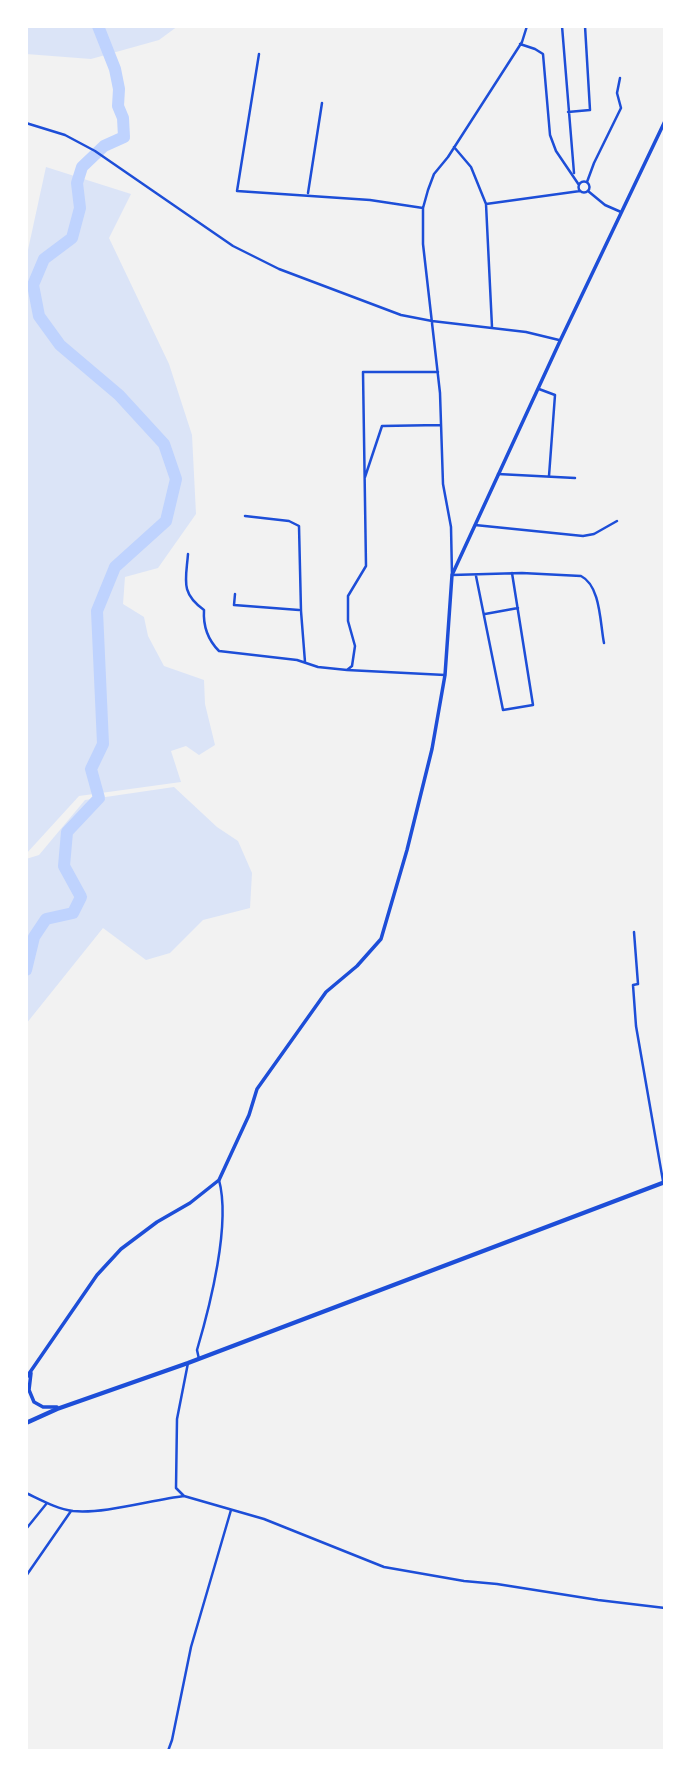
<!DOCTYPE html>
<html>
<head>
<meta charset="utf-8">
<style>
	body { margin:0 }
	#map { position:relative; width:691px; height:1777px; overflow:hidden; background:#f2f2f2; font-family:"Sofia Sans Condensed",sans-serif }
	canvas { display:block }
	.frame { position:absolute; inset:0; border:28px solid #fff; pointer-events:none }
</style>
</head>
<body>
<div id="map">
<canvas width="691" height="1777"></canvas>
<div class="frame"></div>
</div>
<script>
const g = document.querySelector('canvas').getContext('2d');
g.lineJoin = 'round';
function paint(path, color) { g.fillStyle = color; g.fill(path, 'evenodd'); }
function strokePath(path, color, width, dash) { g.strokeStyle = color; g.lineWidth = width; g.lineCap = dash ? 'butt' : 'round'; g.setLineDash(dash || []); g.stroke(path); }
paint(new Path2D(`
	M26,26H178L159,40L91,59L26,54Z
	M46,167L131,194L109,238L169,364L192,435L196,514L158,568L125,577L123,604L144,617L148,636L164,666L204,680L205,704L215,745L199,755L186,746L171,751L181,782L79,796L26,854V259Z
	M174,787L217,827L238,841L252,873L250,908L203,920L170,953L146,960L103,928L26,1024V859L39,855L85,800Z`), '#dbe4f7');
strokePath(new Path2D(`
	M26,970L34,937L46,919L73,913L81,897L64,866L67,832L99,798L91,769L103,744L97,611L115,567L166,521L176,479L164,444L119,395L60,345L39,316L33,285L44,259L72,238L80,208L77,183L82,167L104,146L124,137L123,118L118,106L119,89L115,69L98,26`), '#bfd3fe', 12);
strokePath(new Path2D(`
	M527,26L522,42L448,157L434,174L428,190L423,208V244L440,393L443,484L451,527L452,575L522,573L581,576C601,586 600,624 604,643
	M562,26L574,173
	M520,44L535,49L543,54L550,135L556,151L579,185
	M259,54L237,191L370,200L423,208
	M568,112L590,110L585,26
	M26,123L65,135L95,151L233,246L279,269L401,315L432,321L526,332L559,340
	M454,147L471,167L486,204L492,327
	M578.5 187a5.5 5.5 0 1 1 11 0a5.5 5.5 0 1 1-11 0Z
	M587,182L594,163L621,108L617,93L620,78
	M588,191L605,205L621,212
	M308,193L322,103
	M486,204L580,191
	M539,389L555,395L549,476
	M498,474L575,478
	M365,477L382,426L440,425
	M245,516L289,521L299,526L301,611L305,662
	M475,525L583,536L594,534L617,521
	M188,554C186,580 180,593 204,610C203,626 208,640 219,651L297,660L318,667L347,670L352,666L355,646L348,621V596L366,566L363,372H438
	M476,576L503,710L533,705L512,573
	M235,594L234,605L299,610
	M485,614L518,608
	M347,670L445,675
	M634,932L638,984L633,985L636,1026L663,1181
	M199,1359L197,1350C210,1306 231,1224 219,1180
	M188,1363L177,1419L176,1488L184,1496L264,1519L384,1567L464,1581L497,1584L598,1600L665,1608
	M26,1493C41,1500 57,1509 73,1511C105,1514 151,1500 184,1496
	M26,1529L47,1503
	M26,1576L71,1511
	M168,1751L172,1740L191,1647L231,1510`), '#1d4ed8', 2.5);
strokePath(new Path2D(`
	M31,1373L29,1390L34,1402L43,1407H57
	M26,1378L97,1275L121,1249L157,1222L190,1203L219,1180L249,1115L257,1089L326,992L357,966L381,939L407,850L432,749L445,675L452,575L560,341L665,121`), '#1d4ed8', 3.5);
strokePath(new Path2D(`
	M26,1423L57,1409L188,1363L665,1182`), '#1d4ed8', 4.5);
</script>
</body>
</html>
